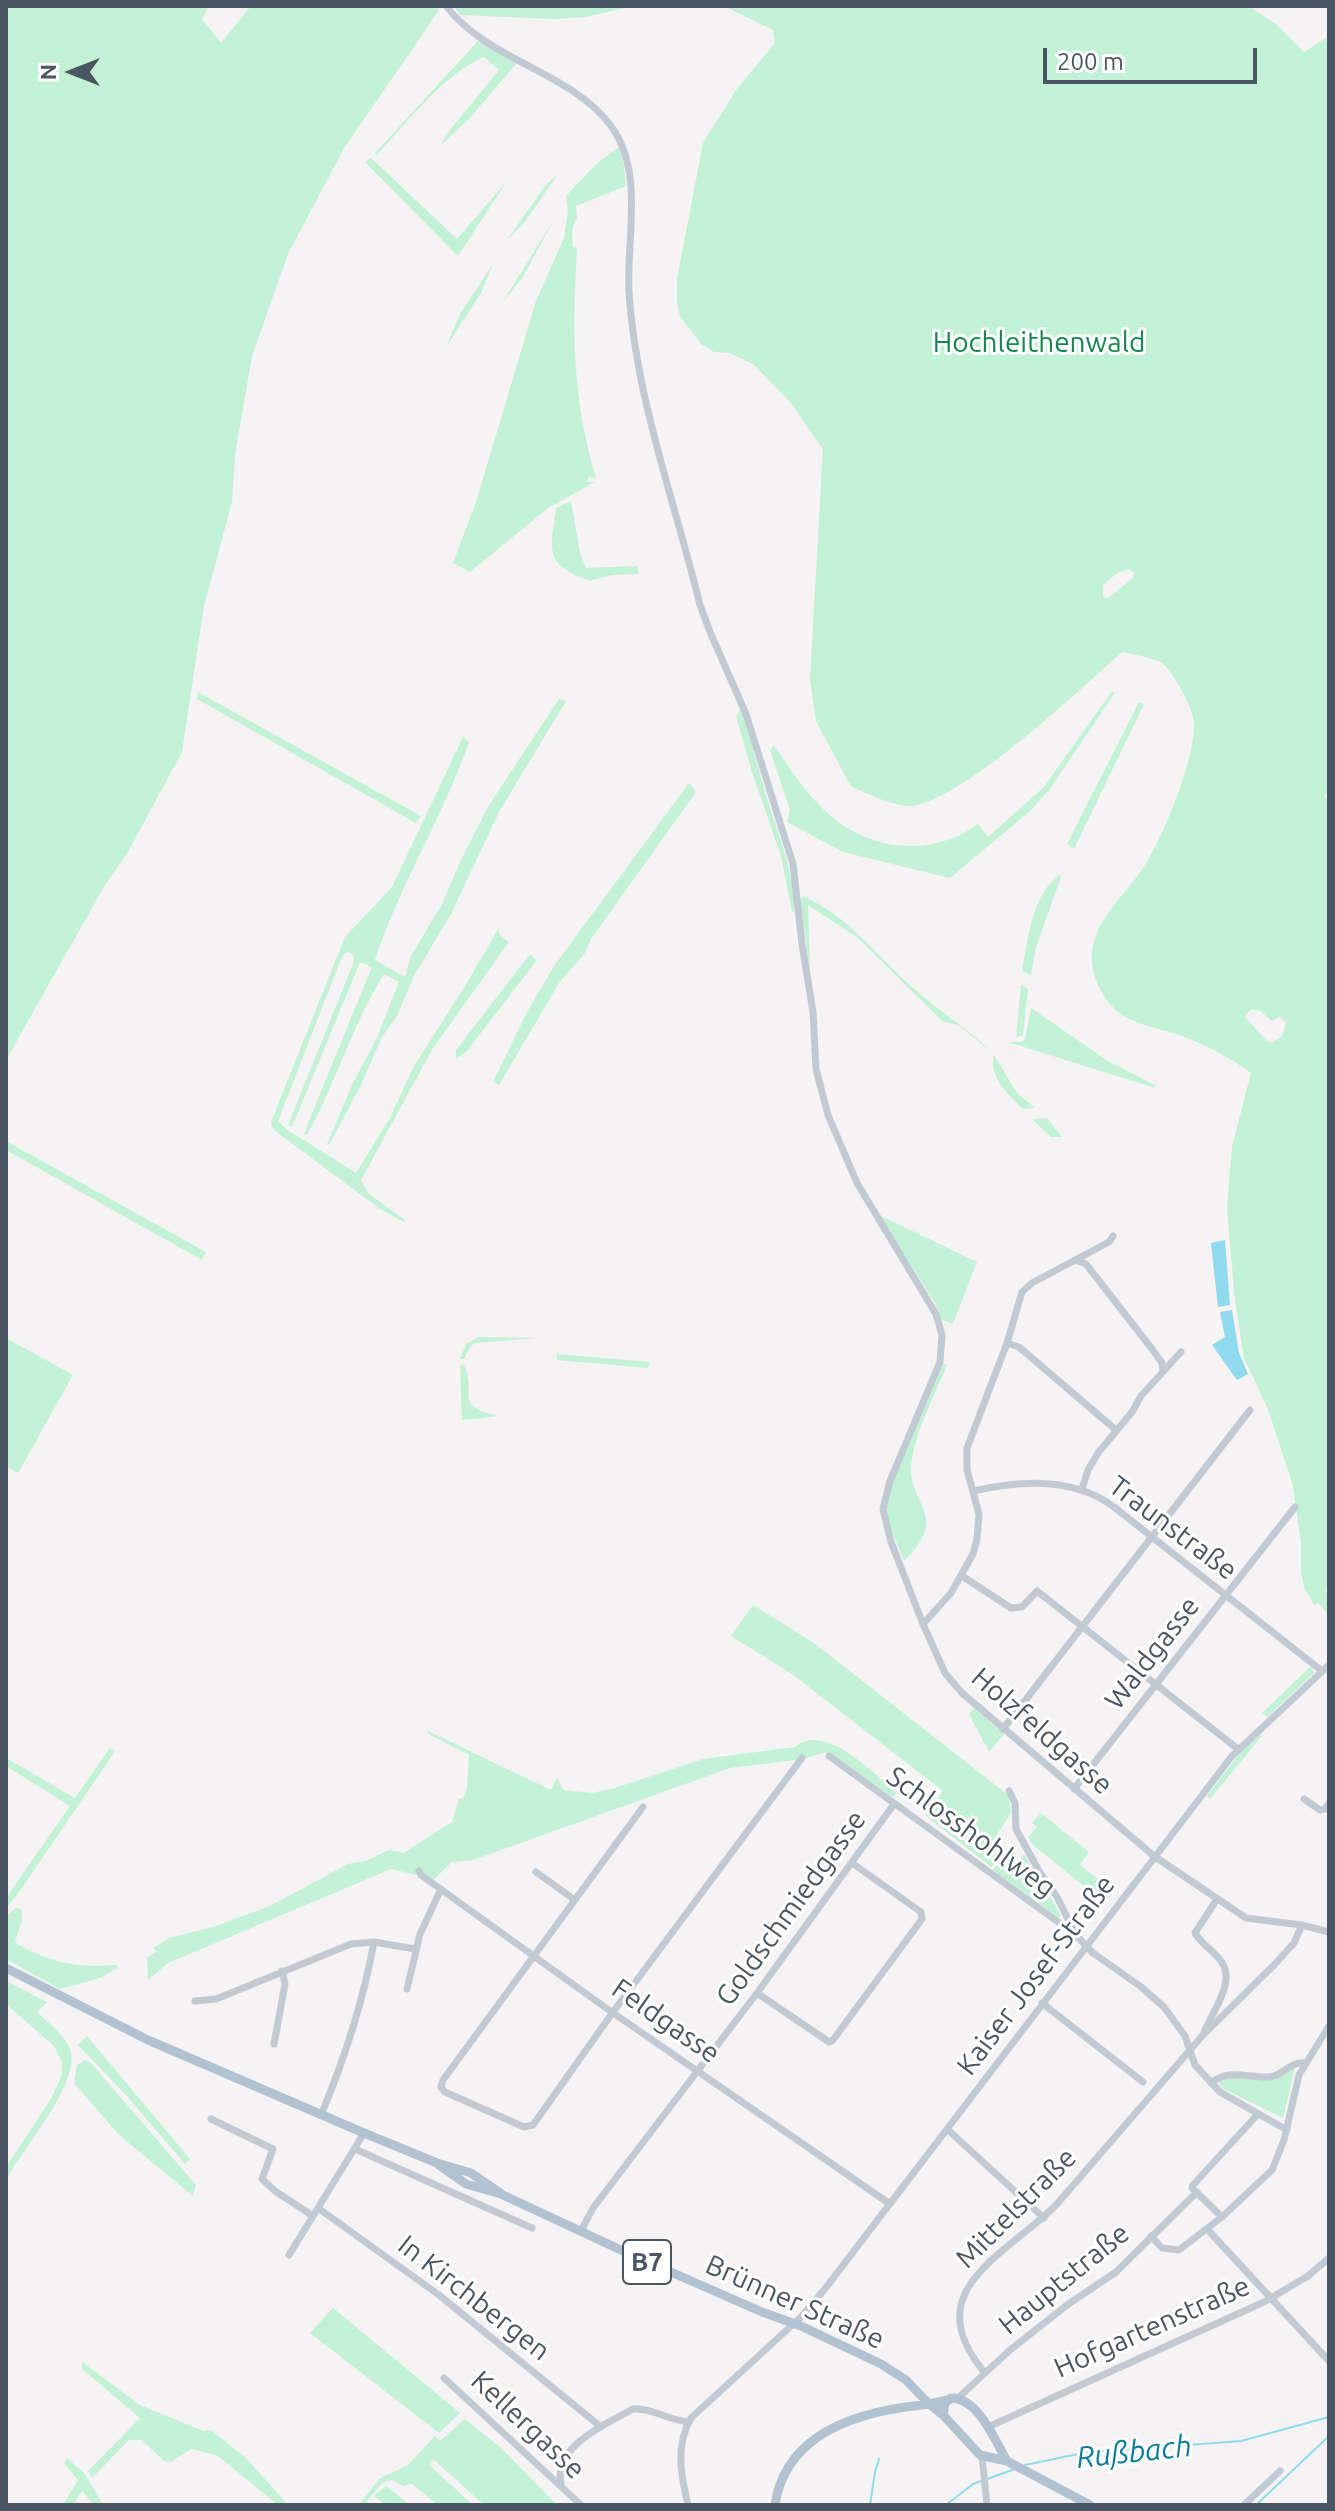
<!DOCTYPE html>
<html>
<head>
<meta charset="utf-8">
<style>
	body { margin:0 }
	#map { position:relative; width:1335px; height:2511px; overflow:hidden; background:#f5f3f3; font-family:Ubuntu,sans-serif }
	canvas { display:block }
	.frame { position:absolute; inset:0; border:8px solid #4a5661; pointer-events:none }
	.north { position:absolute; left:32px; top:32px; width:80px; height:80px; -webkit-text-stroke:6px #fff; paint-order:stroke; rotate:270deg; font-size:22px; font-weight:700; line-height:32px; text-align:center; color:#4a5661 }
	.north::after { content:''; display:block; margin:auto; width:28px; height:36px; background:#4a5661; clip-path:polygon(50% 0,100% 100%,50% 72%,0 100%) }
	.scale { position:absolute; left:1043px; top:48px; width:214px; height:36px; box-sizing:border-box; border:4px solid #4a5661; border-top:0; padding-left:10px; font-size:24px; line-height:28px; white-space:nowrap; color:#4a5661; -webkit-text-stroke:6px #fff; paint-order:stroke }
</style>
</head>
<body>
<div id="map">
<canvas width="1335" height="2511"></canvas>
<div class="frame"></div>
<div class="north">N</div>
<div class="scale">200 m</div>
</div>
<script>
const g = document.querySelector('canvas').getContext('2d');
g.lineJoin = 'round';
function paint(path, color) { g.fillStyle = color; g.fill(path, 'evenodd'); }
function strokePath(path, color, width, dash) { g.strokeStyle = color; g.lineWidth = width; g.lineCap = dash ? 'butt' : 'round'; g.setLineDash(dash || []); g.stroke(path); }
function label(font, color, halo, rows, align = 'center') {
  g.font = font + ' Ubuntu,sans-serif'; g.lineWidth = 6; g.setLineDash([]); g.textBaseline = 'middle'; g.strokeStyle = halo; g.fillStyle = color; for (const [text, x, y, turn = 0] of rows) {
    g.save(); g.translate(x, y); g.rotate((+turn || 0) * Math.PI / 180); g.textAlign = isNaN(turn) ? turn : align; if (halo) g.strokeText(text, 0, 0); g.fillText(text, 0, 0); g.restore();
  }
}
paint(new Path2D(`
	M6,6H209L202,19L221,43L251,6H437L439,10L343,150L288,254L252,356L235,455L232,502L204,606L182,752L129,850L105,885L6,1060Z
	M454,6H634L585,17L555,19L460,15Z
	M724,6H1248L1277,25L1304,52L1329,36V793L1324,796L1329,801V1582L1325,1591L1329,1592V1615L1318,1603L1314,1605L1304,1587L1301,1572V1543L1293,1486L1268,1409L1244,1358L1235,1301L1227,1209L1232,1147L1251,1073C1232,1059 1209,1046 1187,1038C1153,1024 1120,1028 1100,989C1072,931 1125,901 1148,860C1165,831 1200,749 1193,716C1189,703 1182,690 1174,678C1171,674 1167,666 1163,664C1153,657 1134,655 1122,652C1084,686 954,809 907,806C890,805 870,794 854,788L849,783L816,721L810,679L823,449L790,402L753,364L729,353L714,352L701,344L680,316L677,302V279L703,143L736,90L775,43L773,30ZM1129,569L1134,573L1133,578L1108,598L1103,597V585L1116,574ZM1251,1009L1260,1011L1272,1021L1280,1017L1286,1023L1282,1036L1272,1043L1266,1040L1245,1017Z
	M478,41L517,63L468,120L440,146L450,130L499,70L484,57C446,72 404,125 377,155L375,153Z
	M619,147L624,166L626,186L576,206L577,218C571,226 572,237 573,247L577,248C572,333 572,396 596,478L589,477L587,482H595L548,508L470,572L453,563L476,502L536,301L564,238L568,212L566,196L595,165Z
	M371,158L457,239L507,181L458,256L365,162Z
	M558,174L525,222L507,240L545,186Z
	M553,221L523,277L502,303Z
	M493,264L481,293L446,347L461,312Z
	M571,501L580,553L586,568L637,566L639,574L611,575L590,581C544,564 550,552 556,508Z
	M1112,691L1115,693L1049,790L1030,811L950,878L843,852L787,822L790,810L770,750L774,745C793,774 818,811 849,829C890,853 940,852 978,824L988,837L1044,787Z
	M198,692L421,816L416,823L197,699Z
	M559,699L566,701L499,812L451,914L414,976L397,1016L382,1037L360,1087L329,1145L327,1144L353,1083L376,1040L399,982L384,974C352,1025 336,1083 307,1135L304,1134L308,1123L372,967L360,962L292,1127L288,1125L353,964L354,956L348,952L344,954L339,964L278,1121L286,1129L356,1173L390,1118L414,1066L464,988L498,929L501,937L509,942L433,1048L361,1180L369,1194L405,1220L404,1222L380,1209L278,1133L272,1128L271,1122L345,937L392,887L463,737L469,742C443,817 400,884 375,960L405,977L411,956L442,904L462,858L489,805Z
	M1139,702L1144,704L1074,849L1067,844Z
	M741,709C751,739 758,769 767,798C780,841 792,865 796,911L792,912L781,856L752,772L736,716Z
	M689,783L696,792L591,939L585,953L559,983L499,1085L493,1082L527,1012L554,966Z
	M1062,874L1036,947L1031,975L1022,971C1028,940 1032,891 1062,874Z
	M803,896C852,919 873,952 911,986C937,1010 967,1028 992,1052L958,1025L942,1021L858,938L808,905L810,972L800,900Z
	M530,954L537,960L467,1051L456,1059V1050Z
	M1021,985L1028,989L1023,1035L1016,1038Z
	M1031,1008L1108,1061L1155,1085V1088L1008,1042H1022L1025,1039Z
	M994,1055L1017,1093L1035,1108L1023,1109C1009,1095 988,1077 994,1055Z
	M1047,1118L1062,1137H1051L1032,1119Z
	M6,1141L206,1252L202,1260L6,1150Z
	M879,1215L977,1262L953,1324L941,1319L935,1303Z
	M479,1337L538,1338L475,1343L470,1347L464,1359H460L466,1344Z
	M6,1338L73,1375L18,1473L6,1466Z
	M557,1354L650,1362L648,1368L557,1360Z
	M943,1364L947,1365C935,1395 917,1427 912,1459C903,1504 954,1513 904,1561L889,1524L887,1507L892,1482Z
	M464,1365C478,1397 452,1403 497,1416C484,1418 473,1419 462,1420L460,1366Z
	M753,1605L814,1643L1008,1795L1011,1813L994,1839L1008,1849L991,1867L925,1815L943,1791L792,1674L731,1636Z
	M1310,1667L1314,1673L1267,1717L1262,1713Z
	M974,1708L1004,1734L989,1752L969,1714Z
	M428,1731L551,1790L557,1778L564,1790L592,1793L615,1788L703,1759L795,1747C825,1721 875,1775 897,1793L893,1797L827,1752L803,1759L730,1768L473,1860L452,1862L434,1879L391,1869L168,1963L148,1980L147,1958L157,1951L153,1948L169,1938L213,1927L270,1906L348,1864L366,1861L389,1850L403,1853L452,1822L459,1799L463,1798L467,1788L469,1755L427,1733Z
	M1260,1734L1262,1736L1210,1799L1207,1796L1239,1754Z
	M110,1748L115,1751L20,1891L6,1908V1898L70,1806L6,1766V1758L75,1798Z
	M1041,1813L1089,1852L1080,1865L1114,1892L1105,1903L1033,1845L1028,1837L1037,1827L1032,1823Z
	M1008,1854L1018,1863L1024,1854L1061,1915L1059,1918L992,1870Z
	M16,1908L21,1909L22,1921L15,1941L17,1944C53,1963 75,1968 116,1965L118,1968L97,1979L60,1989L6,1959V1916Z
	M6,1981L47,2002L37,2012C48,2023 65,2035 70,2049C82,2082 22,2149 6,2180V2167L52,2097L62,2075V2062L54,2046L6,2004Z
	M87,2036L190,2159L185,2164L126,2095L78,2045Z
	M85,2060L91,2063L196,2185L193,2196L119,2135L74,2083L77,2065Z
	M1295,2067L1283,2118L1222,2088L1219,2082L1224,2077L1275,2079Z
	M333,2308L460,2413L439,2433L310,2333Z
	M82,2362L140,2405L203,2431L211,2430L246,2458L288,2505H278L218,2456L192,2449L170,2462L164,2461L142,2440H129L92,2478L88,2471L140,2418L82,2369Z
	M465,2419L501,2448L557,2505H484L434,2460L429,2465L473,2505H438L412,2484L403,2486L391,2480L382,2483L364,2505H359L379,2479L408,2465L435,2436L440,2441Z
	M67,2458L85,2474L103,2505H94L82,2491L73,2505H63L78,2480L64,2463Z
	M386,2486L410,2505H385L374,2496Z`), '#c3f1d5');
paint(new Path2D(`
	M1225,1240L1230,1305L1218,1307L1211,1243Z
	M1232,1310L1239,1353L1248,1374L1237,1380L1212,1345L1225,1337L1220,1312Z`), '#90daee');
strokePath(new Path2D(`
	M1025,2465L1083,2453L1241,2441L1329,2417
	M987,2479L1015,2469
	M870,2505L875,2472L879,2459
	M946,2505L973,2484L981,2481
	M1256,2505L1329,2436`), '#90daee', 2);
strokePath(new Path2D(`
	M446,6C488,61 573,73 611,126C645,172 626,240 629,292C636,399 675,502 700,605L710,632L746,714L793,864L802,944L813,1012L816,1069L828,1115L857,1183L936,1314L942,1335L940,1362L890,1481L883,1509L891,1542L923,1624L945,1673L962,1693L1154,1856L1246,1918L1302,1925L1329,1932
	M1078,1261L1086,1264L1152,1349L1162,1363L1163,1371
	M1007,1343L1019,1347L1116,1430
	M1082,1489L1088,1470L1098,1453L1132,1412L1141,1396L1181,1352
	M974,1491C1021,1480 1074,1477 1114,1507L1322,1671
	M962,1576L1011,1608L1022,1607L1037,1591L1238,1749
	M923,1624L951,1593L973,1554L977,1539L979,1514L967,1470V1448L1007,1343L1022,1292L1032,1283L1109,1242L1113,1236
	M1003,1729L1250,1410
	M829,1756L1076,1935L1093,1953L1140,1986L1164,2007L1185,2036L1195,2065L1220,2092L1287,2130
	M1074,1789L1295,1507
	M1009,1791L1015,1803L1016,1829L1039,1871L1057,1897L1076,1935
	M1304,1799L1320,1810L1325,1809L1329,1803
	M643,1807L443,2080L441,2087L445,2092L524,2127L533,2125L613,2012L802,1758
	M419,1871L421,1875L606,2008L890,2204
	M536,1872L575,1900
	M407,1989L420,1934L441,1889
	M757,1993L829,2042L833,2040L922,1919L921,1912L852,1863
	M195,2001L216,1999L351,1944L374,1942L415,1949
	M1042,2003L1143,2082
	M1204,2033C1211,2013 1237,1982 1221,1961C1214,1951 1201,1944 1195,1933L1217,1899
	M274,2044L285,1984L282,1971
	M1211,2083C1228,2068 1248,2078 1269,2077C1283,2076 1290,2061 1305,2063
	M321,2115C345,2058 363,2002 374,1942
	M211,2119L273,2149L262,2179L275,2191L313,2216
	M947,2129L1044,2218
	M355,2149L532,2228
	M318,2208L439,2295L601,2427
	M1222,2217L1192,2188L1193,2185L1258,2114
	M1207,2229L1329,2361
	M581,2231L593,2208L757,1993L894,1804
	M1151,2236L1162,2248L1179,2250L1222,2217L1272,2170L1284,2140L1299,2075L1329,2026
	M289,2255L364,2133
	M985,2373C915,2290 1006,2256 1057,2204L1203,2035L1275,1964L1294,1943L1302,1925
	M444,2378L581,2505
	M958,2398L1010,2350L1067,2305L1116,2272L1197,2192
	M988,2427L1264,2302L1308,2276L1329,2258
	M982,2456L987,2505
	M561,2484C553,2446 606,2424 633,2409C650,2407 670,2421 689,2422
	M688,2505C681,2475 675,2446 691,2418L802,2316L824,2290L1232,1756L1329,1665
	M1244,2505L1280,2471`), '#c1cad2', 7);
strokePath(new Path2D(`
	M6,1968L148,2040L364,2133L437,2163L471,2173L503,2195L623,2251L762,2312L801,2326L881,2364L906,2380L929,2404L943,2415L980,2455L1007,2461L1090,2505
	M439,2165L466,2184L501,2194
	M943,2415L945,2403L951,2398C979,2398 995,2441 1007,2461
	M775,2505C786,2431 861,2411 923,2405C932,2404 939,2401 948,2400`), '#b3c2d1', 9);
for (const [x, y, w] of [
	[647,2262,48]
]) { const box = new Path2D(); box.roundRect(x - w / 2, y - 22, w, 44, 6); g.fillStyle = '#fff'; g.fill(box); strokePath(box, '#4a5661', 2); }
label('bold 26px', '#4a5661', null, [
	["B7",647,2262]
]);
label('28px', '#17864f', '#fff', [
	["Hochleithenwald",1039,343]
]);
label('28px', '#4a5661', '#fff', [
	["Traunstraße",1173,1528,37],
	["Waldgasse",1152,1653,-52],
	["Holzfeldgasse",1042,1731,41],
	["Schlosshohlweg",971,1832,36],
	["Goldschmiedgasse",791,1908,-54],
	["Kaiser Josef-Straße",1036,1975,-53],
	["Feldgasse",666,2021,35],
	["Mittelstraße",1016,2208,-45],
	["Hauptstraße",1064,2279,-39],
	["In Kirchbergen",474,2298,38],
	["Brünner Straße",795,2302,24],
	["Hofgartenstraße",1152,2327,-24],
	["Kellergasse",528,2425,43]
]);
label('italic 30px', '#0c7c9b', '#fff', [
	["Rußbach",1134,2452,-6]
]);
</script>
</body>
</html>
